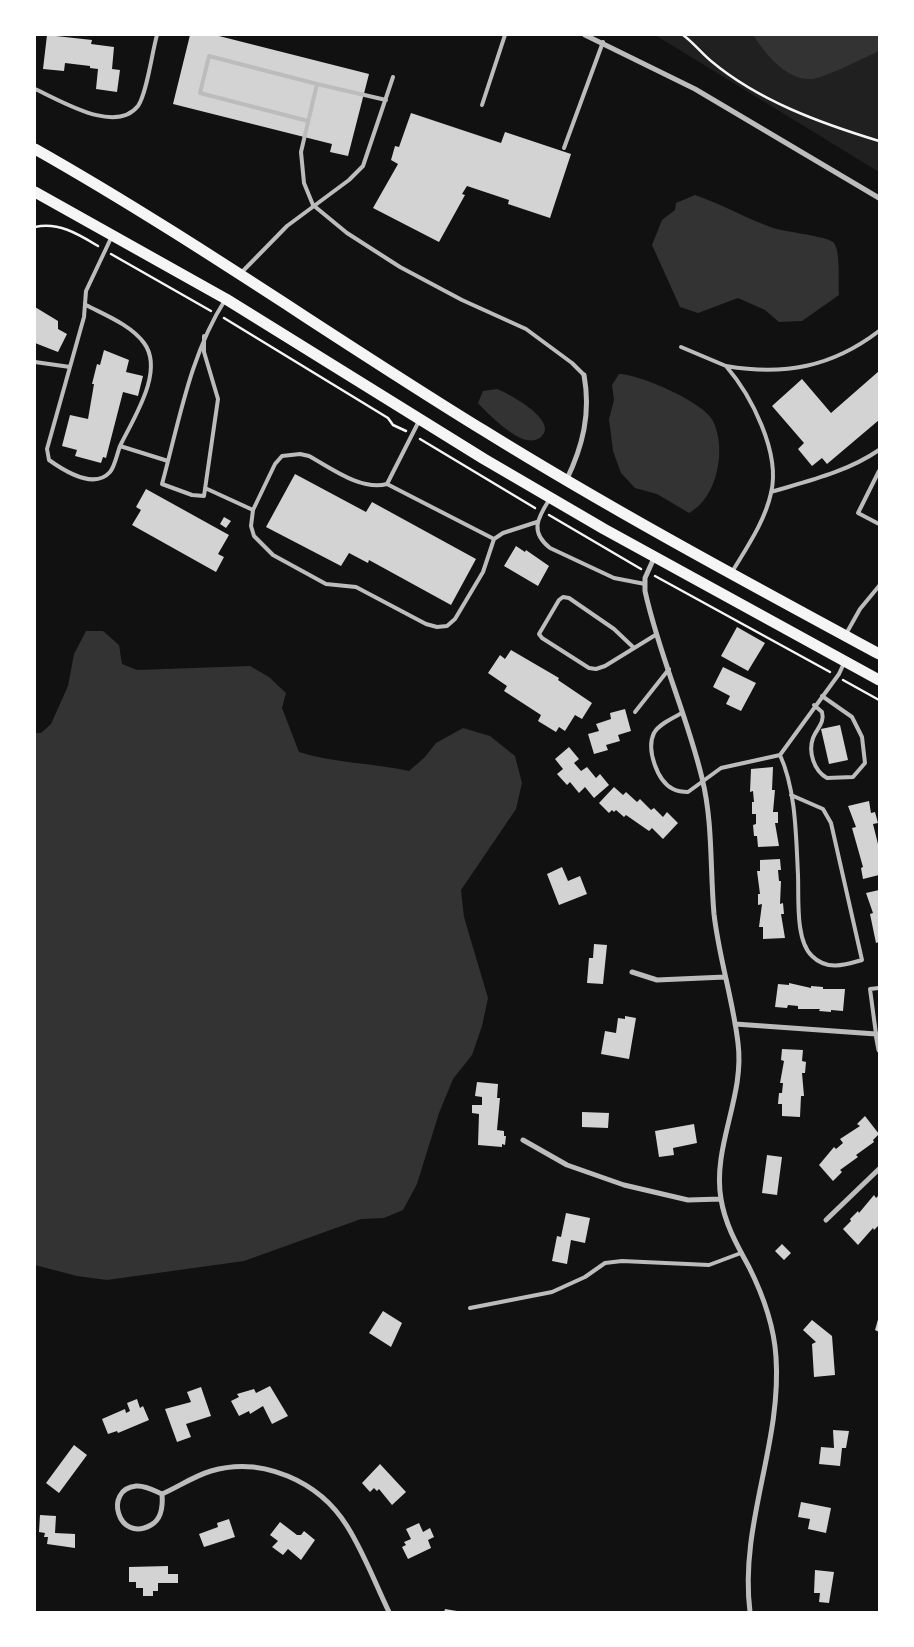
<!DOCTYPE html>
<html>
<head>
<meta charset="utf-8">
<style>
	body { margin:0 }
	#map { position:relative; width:914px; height:1647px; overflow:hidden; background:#111; font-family:"Varela Round",sans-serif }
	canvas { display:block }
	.frame { position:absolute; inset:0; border:36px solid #fff; pointer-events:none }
</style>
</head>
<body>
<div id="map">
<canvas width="914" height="1647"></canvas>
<div class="frame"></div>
</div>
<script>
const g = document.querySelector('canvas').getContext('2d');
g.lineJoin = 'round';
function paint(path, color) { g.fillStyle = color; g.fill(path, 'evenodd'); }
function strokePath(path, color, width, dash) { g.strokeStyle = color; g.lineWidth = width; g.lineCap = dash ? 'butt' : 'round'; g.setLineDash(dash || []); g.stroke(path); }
paint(new Path2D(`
	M655,35H879V172Z`), '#202020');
paint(new Path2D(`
	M753,35H879V51C865,57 825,78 812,79C786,81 765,53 753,35Z
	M695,195C722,204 747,219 773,228C786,232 825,236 833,242C841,249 838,283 839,295L802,321L779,322L765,310L738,298L698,313L680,307L652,245L662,220L675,210L676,203Z
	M619,374C639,374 704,402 713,421C727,450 717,498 689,513L657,494L635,488L621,473L613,451L609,419L614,400L612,385Z
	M497,389C508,393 560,421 541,437C538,440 532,441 527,440C513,438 488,414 478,403L483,391Z
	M86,631H103L119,645L122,664L137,670L250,666L269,677L286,693L282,708L299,752C334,763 372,763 409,771L424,758L436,743L463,728L490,736L515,756L522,783L516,809L461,890L464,917L488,998L482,1026L472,1055L453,1079L439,1113L417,1184L403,1210L384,1218L361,1219L244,1261L107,1280L77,1276L35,1265V733H41L51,724L68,686L74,654Z`), '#333');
paint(new Path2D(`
	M47,35L92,40L91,44L114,47L112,69L120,70L117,92L96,89L98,69L90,68V66L65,63L64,71L43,69Z
	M190,35H215L369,74L348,156L330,152L332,144L173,104Z
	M411,113L501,143L505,132L571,154L550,218L508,204L509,200L467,186L462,194L465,195L439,242L373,208L398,164L391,160L395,146L399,147Z
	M35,307L58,321V329L67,334L58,352L35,343Z
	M104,350L129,360L126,372L143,376L138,396L123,392L106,458L103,457L101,463L75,456L77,450L62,446L70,415L88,419L94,384H92L97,364L100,365Z
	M879,371V420L827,464L822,458L812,466L798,449L804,443L772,406L802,379L831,413Z
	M295,474L366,512L372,502L476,559L451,605L369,560L368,563L349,553L341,566L266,527Z
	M146,489L229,535L218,554L224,557L216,572L132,525L141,510L136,507Z
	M224,517L231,521L226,528L220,524Z
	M516,546L525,552L526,550L549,566L538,586L504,566Z
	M737,627L765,643L748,671L721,656Z
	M511,650L559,678L558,680L592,703L582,719L575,715L565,731L559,727L556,732L538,721L541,715L504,691L507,686L488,673L500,655L505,659Z
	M723,667L756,683L741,711L726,704L730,696L713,687Z
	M625,709L631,731L618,735L620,741L606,745L608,750L594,754L588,734L599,731L596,724L611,719L610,713Z
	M840,725L848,760L829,764L821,729Z
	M569,747L579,759L574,763L581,771L587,767L596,778L600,774L609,785L594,798L585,787L579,793L570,782L567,785L557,774L563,769L555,759Z
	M773,767L772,790H775L773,812H778V823H775L779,846L758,847L757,836H754L753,825L756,824V814H752V802H754L753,791L750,792L751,769Z
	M614,787L623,795L626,792L637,802L640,799L651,810L654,808L663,817L667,812L678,823L663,839L652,828L649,831L626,815L624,817L616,810L614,812L612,810L609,813L599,803Z
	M869,801L871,813L875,812L878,823L873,824L879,848V875L863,879L861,868L863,867L852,828L856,827L848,806Z
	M780,859L781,870H778L779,881H781L780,904L783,903L784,914H781L785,938L763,939V927H759L762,904L758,905V894H760L757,871H760V860Z
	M562,867L568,881L580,876L587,894L559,905L547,874Z
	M879,890V942L876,943L870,914L873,913L866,893Z
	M594,944L607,945L603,984L587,983L589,958H593Z
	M789,983L811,988V986L823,987V989H845L843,1011L831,1010V1012L819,1011L820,1009H798V1006L788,1005L787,1008L775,1007L778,984L789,985Z
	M625,1016L636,1018L629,1059L601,1054L605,1031L616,1033L618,1018L625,1019Z
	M782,1049L803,1050L802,1061L806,1062L805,1073H802L804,1096H801L800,1117L782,1116V1104H778L779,1093H782L783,1083H780L784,1061L781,1060Z
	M477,1082L498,1084L497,1098H500L497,1130L504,1131V1136H506L505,1145L502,1144V1147L478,1145L479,1114L472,1113V1105H482V1097L475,1096Z
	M582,1112L609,1113L608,1128L582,1127Z
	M865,1116L879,1134L873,1140L874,1142L856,1155L858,1157L840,1170L842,1172L833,1181L819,1165L834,1147L836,1149L843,1143L840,1139L860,1126L857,1124Z
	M694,1124L697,1143L673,1148L674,1155L659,1157L655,1131Z
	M767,1155L782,1157L777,1195L762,1193Z
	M874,1195L876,1198L879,1195V1225L874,1230L873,1228L858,1245L843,1229L851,1221L850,1219L858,1211L859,1213Z
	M566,1213L590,1218L585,1243L571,1240L567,1264L552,1261L557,1236L561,1237Z
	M782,1244L791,1253L784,1260L775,1251Z
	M383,1311L402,1323L391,1347L369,1333Z
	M879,1316V1332L875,1330Z
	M812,1320L832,1336L835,1375L814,1377L812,1344L816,1342L803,1330Z
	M270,1386L288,1416L272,1424L263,1406L250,1414L249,1411L239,1416L231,1401L239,1397L237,1394L254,1389L256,1393Z
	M201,1387L211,1416L186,1424L191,1437L177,1442L165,1409L191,1402L187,1392Z
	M137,1399L140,1408L143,1406L149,1420L118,1433L117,1431L108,1434L102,1419L125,1409L126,1413L130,1411L127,1403Z
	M833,1430L849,1431L846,1448H842L840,1466L819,1464L821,1447L834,1448Z
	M74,1445L87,1455L59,1493L46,1483Z
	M380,1464L406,1492L392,1505L379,1489L377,1491L374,1488L370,1492L362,1483Z
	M801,1502L831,1508L826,1533L808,1529L810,1519L798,1517Z
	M40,1515L56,1516L55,1533L75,1534V1548L47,1544L48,1537H44L45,1533L39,1532Z
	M229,1519L235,1537L204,1547L199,1534L218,1527L217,1523Z
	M280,1522L297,1535H301L304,1531L315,1540L301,1560L288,1549L283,1555L272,1547L278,1541L270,1535Z
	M419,1523L423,1532L430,1528L434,1537L428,1540L431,1548L408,1559L402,1547L406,1545L404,1542L411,1539L406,1529Z
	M168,1566V1574H178V1583H158V1591H153V1596H143V1588H136V1582H129V1567Z
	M815,1570L834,1572L829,1603L819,1602L820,1593H814Z
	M445,1609L457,1611V1612H444Z`), '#d3d3d3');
strokePath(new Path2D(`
	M683,35C694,43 701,53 711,61C759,101 820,123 879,141
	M35,227C59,222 78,234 98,246
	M111,254L211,311
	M224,318L388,418L393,425L406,431
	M420,439L535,508
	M549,515L641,569
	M655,576L830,672
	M843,680L879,700`), '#f5f5f5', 2.5);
strokePath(new Path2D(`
	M35,89C60,100 115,135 138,106C147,93 152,52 157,35
	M386,100L317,84L301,152L304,183L313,205L347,233L400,267L462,300L526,329L572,363L584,375
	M482,105L505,35
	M308,121L200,93L209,56L317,84
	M564,148L603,42
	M112,236L86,291L84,317L47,449L49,460C63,470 94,490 110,472C115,466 117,454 120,446L168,461
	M241,273L287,226L349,180L363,166L393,77
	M86,305C105,315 131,325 144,343C165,371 133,419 120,446
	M204,336V352L218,399L204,496L192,495L162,484C179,422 190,355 225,300
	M681,347L726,366
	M35,362L70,367
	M879,471L858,513L879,524
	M387,484L494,539
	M205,488L253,510L275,464L282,456L300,454L309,456C331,468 361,491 387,484L419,421
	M771,492C808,481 847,472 879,450
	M549,500C537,519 530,532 550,548L614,578L645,584
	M253,510L251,526L254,536L273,555L326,584L356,587L426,624L437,627L447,626L455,619L483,572L494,539L503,533L537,522
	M732,572C747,547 765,521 771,493C781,453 751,395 726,366C784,376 832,367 879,331
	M846,634L860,609L879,586
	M633,647L614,629L569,598L563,597L559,600L539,634L542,638L589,668L596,669L605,666L657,634
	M814,705L822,712C825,723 817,728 813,738C808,752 814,771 827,778L853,777L865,763L862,737L852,717L822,696
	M635,712L669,669
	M682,713C673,718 659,724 654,733C646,749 657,781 673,789C677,791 683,792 688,792L721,768L780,755
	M791,795L823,809L831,823L862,960C845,965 827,971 812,956C795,940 799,897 798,875C796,836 796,790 780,755L839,674L844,663
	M876,1034L870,989L879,988
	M470,1308L552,1292L585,1277L605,1263L622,1261L709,1265L741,1253`), '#bcbcbc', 4);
strokePath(new Path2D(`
	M585,35L695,89L879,198
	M566,481C583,446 591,413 584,375
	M654,558L645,578V591C659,655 687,715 702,778C713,822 710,869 714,914C719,958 733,1000 738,1043C745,1097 712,1146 721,1199C725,1224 737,1245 749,1267C763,1295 774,1325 776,1357C782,1444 739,1525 750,1612
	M632,972L657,980L725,977
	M735,1024L876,1034L879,1050
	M523,1140L567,1165L624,1185L688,1200L721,1199
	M826,1220L879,1169
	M162,1494C163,1506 162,1519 151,1525C118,1544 103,1489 136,1486C145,1485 155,1491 162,1494C178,1487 194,1476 211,1471C262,1456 319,1481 347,1526C364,1553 375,1583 389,1612`), '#bcbcbc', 5);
strokePath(new Path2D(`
	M35,149C189,236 333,338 483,430C612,510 746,582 879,654
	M35,192L226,299L484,459L604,529L879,680`), '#f5f5f5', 11);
</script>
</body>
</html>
